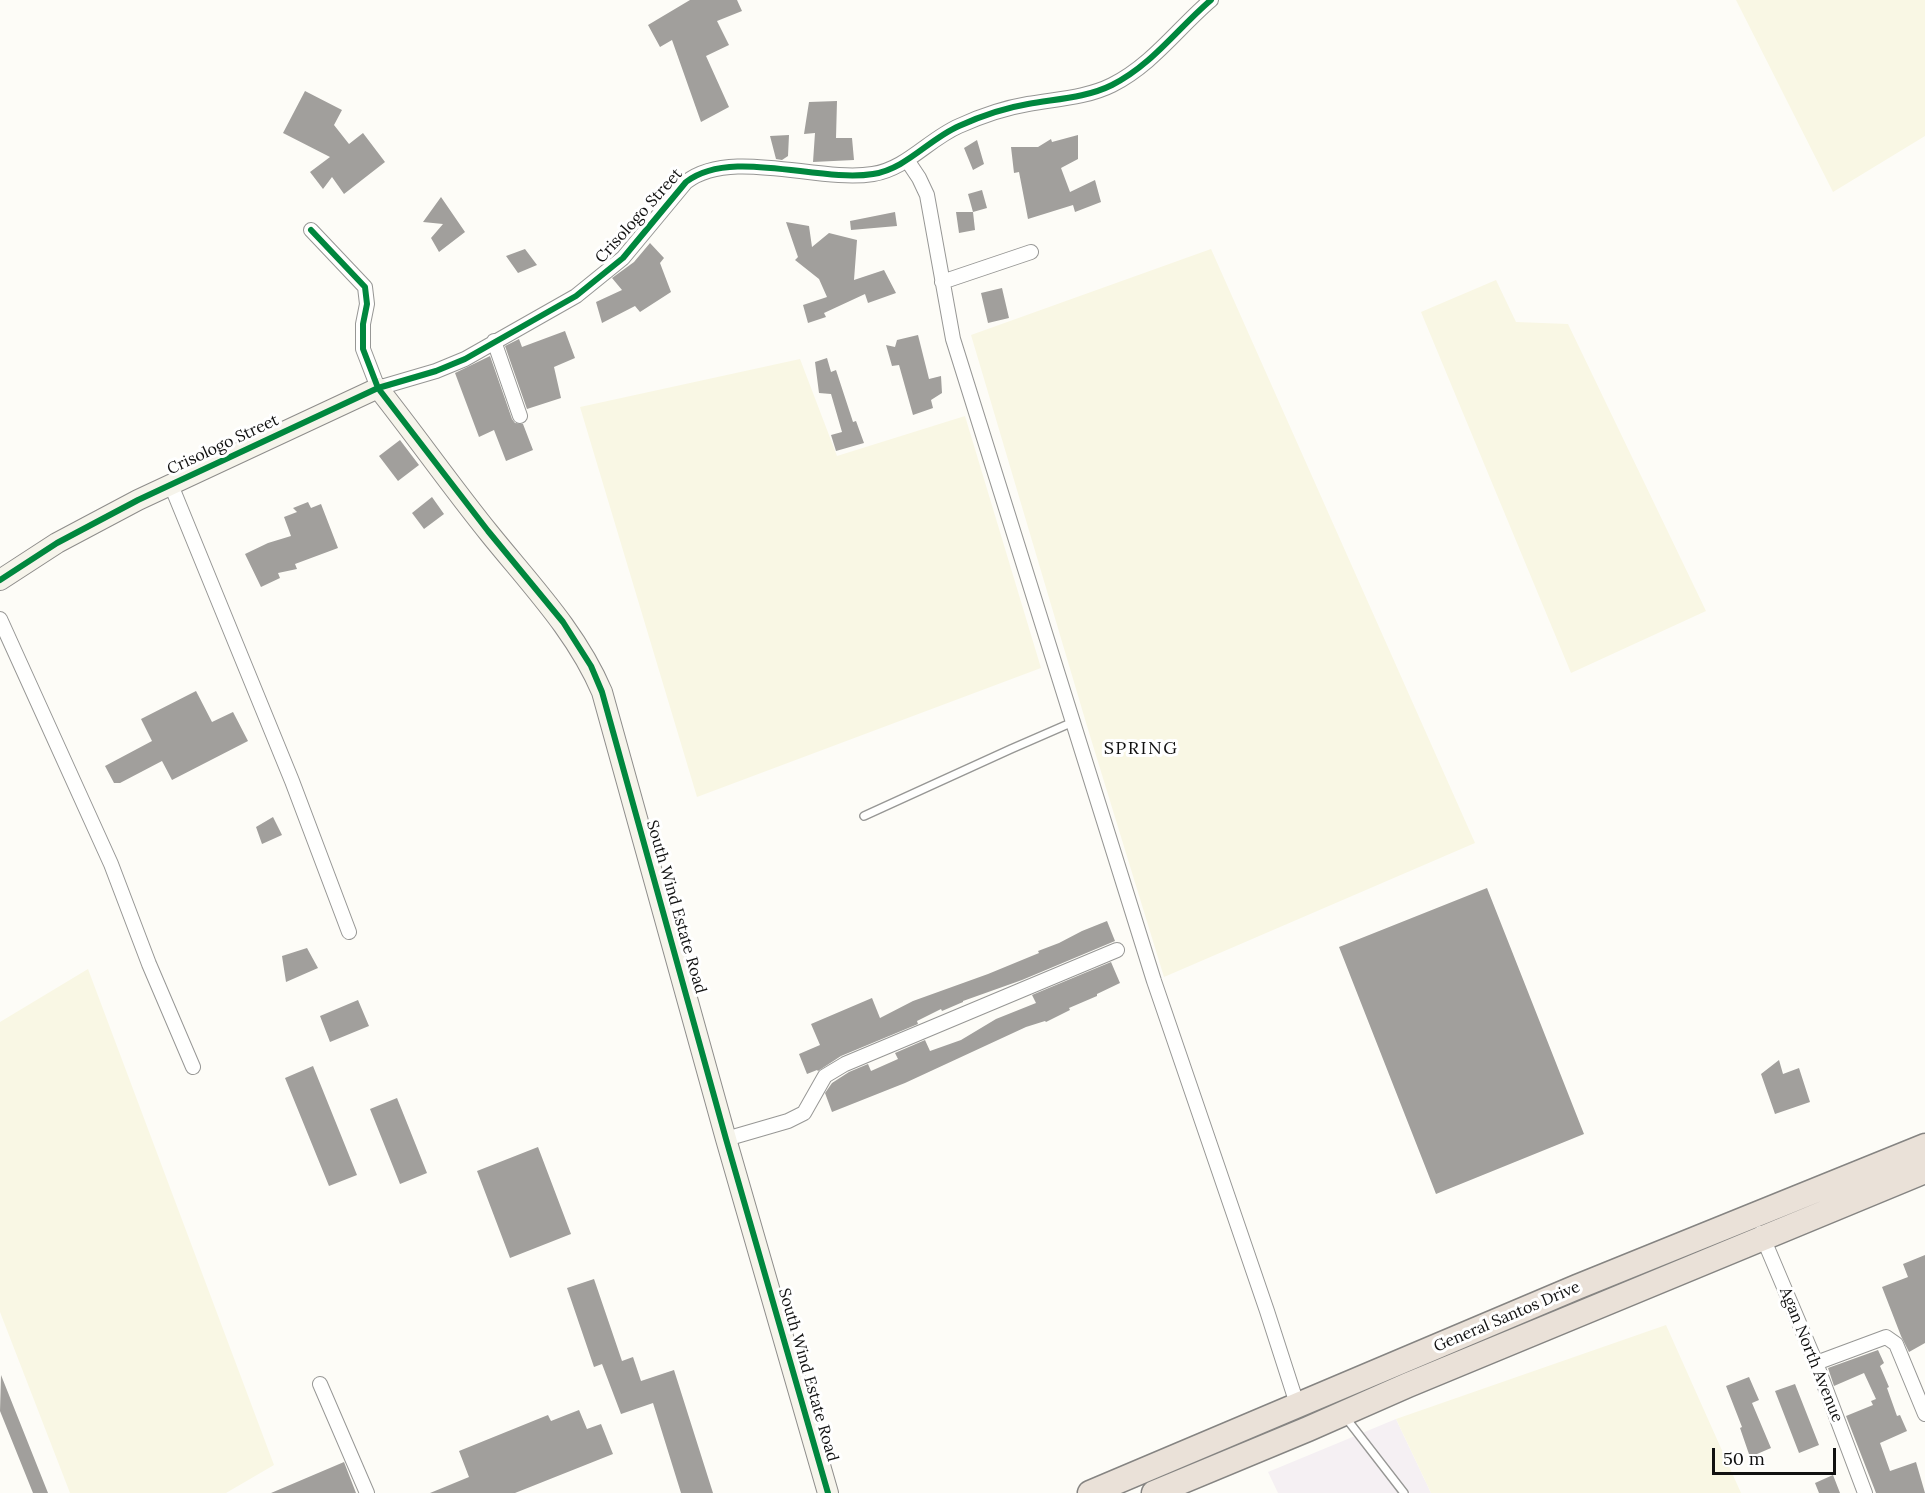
<!DOCTYPE html>
<html>
<head>
<meta charset="utf-8">
<style>
	body { margin:0 }
	#map { position:relative; width:1925px; height:1493px; overflow:hidden; background:#fdfcf7; font-family:Lora,serif }
	canvas { display:block }
	.scale { position:absolute; left:1712px; top:1448px; width:124px; height:27px; box-sizing:border-box; border:3px solid #111; border-top:0; padding-left:8px; font-size:18px; line-height:21px; white-space:nowrap; color:#111; -webkit-text-stroke:4px #fff; paint-order:stroke }
</style>
</head>
<body>
<div id="map">
<canvas width="1925" height="1493"></canvas>
<div class="scale">50 m</div>
</div>
<script>
const g = document.querySelector('canvas').getContext('2d');
g.lineJoin = 'round';
function paint(path, color) { g.fillStyle = color; g.fill(path, 'evenodd'); }
function strokePath(path, color, width, dash) { g.strokeStyle = color; g.lineWidth = width; g.lineCap = dash ? 'butt' : 'round'; g.setLineDash(dash || []); g.stroke(path); }
function label(font, color, halo, rows, align = 'center') {
  g.font = font + ' Lora,serif'; g.lineWidth = 6; g.setLineDash([]); g.textBaseline = 'middle'; g.strokeStyle = halo; g.fillStyle = color; for (const [text, x, y, turn = 0] of rows) {
    g.save(); g.translate(x, y); g.rotate((+turn || 0) * Math.PI / 180); g.textAlign = isNaN(turn) ? turn : align; if (halo) g.strokeText(text, 0, 0); g.fillText(text, 0, 0); g.restore();
  }
}
paint(new Path2D(`
	M1396,1419L1431,1493H1278L1268,1472Z`), '#f5f0f3');
paint(new Path2D(`
	M1736,0H1925V136L1833,192Z
	M1211,249L1475,843L1164,977L1087,726L971,335Z
	M1496,280L1516,322L1568,324L1706,611L1571,673L1421,312Z
	M800,359L837,456L965,416L1041,668L697,797L580,407Z
	M88,969L274,1465L226,1493H70L0,1312V1022Z
	M1666,1325L1741,1493H1431L1396,1419Z`), '#f9f7e4');
paint(new Path2D(`
	M690,0H737L742,11L717,21L729,45L706,56L729,107L701,122L672,40L660,47L648,25Z
	M305,91L342,110L334,125L349,144L363,133L385,162L344,194L332,177L323,189L310,172L330,157L283,133Z
	M837,101L836,138H852L854,160L813,162L815,133L804,134L809,102Z
	M789,135L788,156L782,160L776,159L770,136Z
	M1078,135V159L1061,168L1070,192L1095,180L1101,202L1075,212L1073,205L1028,219L1019,172L1014,173L1011,147H1038L1051,139L1052,142Z
	M977,140L984,164L973,170L964,148Z
	M982,190L987,208L973,212L968,194Z
	M441,197L465,232L439,252L431,238L443,224L423,222Z
	M895,212L897,226L851,230L850,221Z
	M956,212H973L975,230L959,233Z
	M786,222L809,226L812,247L829,233L857,240L854,280L884,270L896,293L868,303L865,294L824,313L826,317L808,323L803,305L827,297L819,279L795,260L798,257Z
	M650,243L664,258L660,263L671,292L640,312L635,306L602,323L596,302L622,290L612,278L634,262Z
	M525,249L537,265L518,273L506,256Z
	M1002,288L1009,318L988,323L981,293Z
	M565,331L575,358L554,367L561,398L527,409L505,346L519,339L522,347Z
	M918,335L929,379L941,376L942,393L931,400L933,408L913,415L899,365L892,366L886,345L895,347L897,340Z
	M490,356L512,419L515,423L523,424L533,450L506,461L494,430L479,437L455,373Z
	M827,358L831,372L836,370L853,422L856,421L864,443L836,451L831,435L842,432L831,394L819,393L815,362Z
	M400,440L419,465L398,481L379,456Z
	M432,497L444,514L424,529L412,513Z
	M308,502L311,508L321,504L338,548L295,564L297,569L278,573L280,578L261,587L245,554L268,543L291,536L284,517L297,512L293,508Z
	M196,691L212,722L233,712L248,741L172,780L162,761L120,783H114L105,766L152,741L141,719Z
	M273,817L282,835L262,844L256,827Z
	M1487,888L1584,1134L1436,1194L1339,947Z
	M1107,921L1115,941L1022,980L963,1001V1002L942,1011L941,1009L917,1021L918,1024L841,1056L818,1071L817,1070L807,1074L799,1054L820,1045L811,1024L872,998L880,1018L913,1001L988,974L1039,953L1038,951L1059,943L1082,931Z
	M307,948L318,968L286,982L282,956Z
	M1111,962L1120,983L1097,994V996L1069,1008L1070,1010L1046,1022L1045,1021L1026,1027L905,1083L832,1112L825,1093L832,1083L849,1072L868,1064L871,1071L898,1059L895,1053L925,1040L930,1051L961,1040L996,1019L1036,1003L1032,995Z
	M358,1000L369,1026L330,1042L320,1016Z
	M1779,1060L1783,1074L1799,1068L1810,1102L1775,1114L1761,1074Z
	M313,1066L357,1175L329,1186L285,1078Z
	M397,1098L427,1173L400,1184L370,1109Z
	M538,1147L571,1234L510,1258L477,1171Z
	M1925,1255V1343L1909,1352L1901,1336L1882,1287L1908,1277L1903,1264Z
	M594,1279L622,1361L633,1357L641,1381L674,1370L713,1493H681L653,1403L621,1414L602,1364L594,1367L567,1288Z
	M1878,1350L1884,1363L1880,1366L1889,1387L1887,1388L1897,1416L1900,1415L1907,1431L1880,1443L1890,1471L1916,1462L1925,1493H1876L1846,1416L1873,1405L1871,1401L1876,1399L1864,1373L1834,1386L1828,1368Z
	M1,1375L48,1493H33L0,1411Z
	M1749,1377L1759,1400L1752,1403L1771,1448L1750,1457L1740,1428L1742,1427L1726,1386Z
	M1795,1384L1819,1445L1799,1453L1775,1391Z
	M579,1410L587,1429L601,1424L613,1454L515,1493H430L469,1477L459,1451L548,1415L551,1421Z
	M344,1462L356,1493H271Z
	M1833,1475L1840,1493H1819L1815,1483Z`), '#a19f9c');
const lane = new Path2D(`
	M864,816L1011,749L1073,722
	M1346,1418L1404,1493`);
const street = new Path2D(`
	M907,160L919,178L927,195L953,339L1154,981L1267,1311L1297,1404
	M311,230L365,287L367,304L363,324V349L378,388L436,371L465,359L576,296L623,258L686,182C731,147 819,183 873,174C906,169 929,139 959,126C981,116 1004,108 1028,104C1055,99 1086,98 1112,85C1152,65 1178,28 1211,0
	M942,282L1031,252
	M494,341L520,416
	M171,485L292,781L349,932
	M0,619L111,864L149,964L193,1067
	M726,1139L788,1121L804,1113L825,1076L845,1064L1117,950
	M1761,1233L1816,1363L1865,1493
	M1816,1363L1886,1337L1896,1344L1925,1414
	M320,1384L367,1493`);
const secondary = new Path2D(`
	M0,580L57,543L138,500L378,388C416,436 451,486 489,533C530,584 576,631 602,692L726,1139L828,1493`);
const highway = new Path2D(`
	M1090,1493L1577,1287L1925,1146
	M1154,1493L1308,1429L1408,1385L1925,1171`);
strokePath(lane, '#979795', 10);
strokePath(street, '#979795', 16);
strokePath(secondary, '#8e8d8b', 22);
strokePath(highway, '#858482', 27);
strokePath(lane, '#fffffe', 7);
strokePath(street, '#fffffe', 14);
strokePath(secondary, '#f6f4eb', 20);
strokePath(highway, '#eae1d8', 24);
strokePath(new Path2D(`
	M311,230L365,287L367,304L363,324V349L378,388L488,531L563,622L591,666L602,692L726,1139L828,1493
	M0,580L57,543L138,500L378,388L436,371L465,359L576,296L623,258L686,182C731,147 819,183 873,174C906,169 929,139 959,126C981,116 1004,108 1028,104C1055,99 1086,98 1112,85C1152,65 1178,28 1211,0`), '#00873e', 6);
label('16px', '#111', '#fff', [
	["Crisologo Street",639,216,-48],
	["Crisologo Street",223,445,-25],
	["South Wind Estate Road",676,907,74],
	["General Santos Drive",1507,1317,-23],
	["Agan North Avenue",1811,1355,68],
	["South Wind Estate Road",808,1375,74]
]);
g.letterSpacing = '1.5px';
label('18px', '#111', '#fff', [
	["SPRING",1141,749]
]);
g.letterSpacing = '0px';
</script>
</body>
</html>
